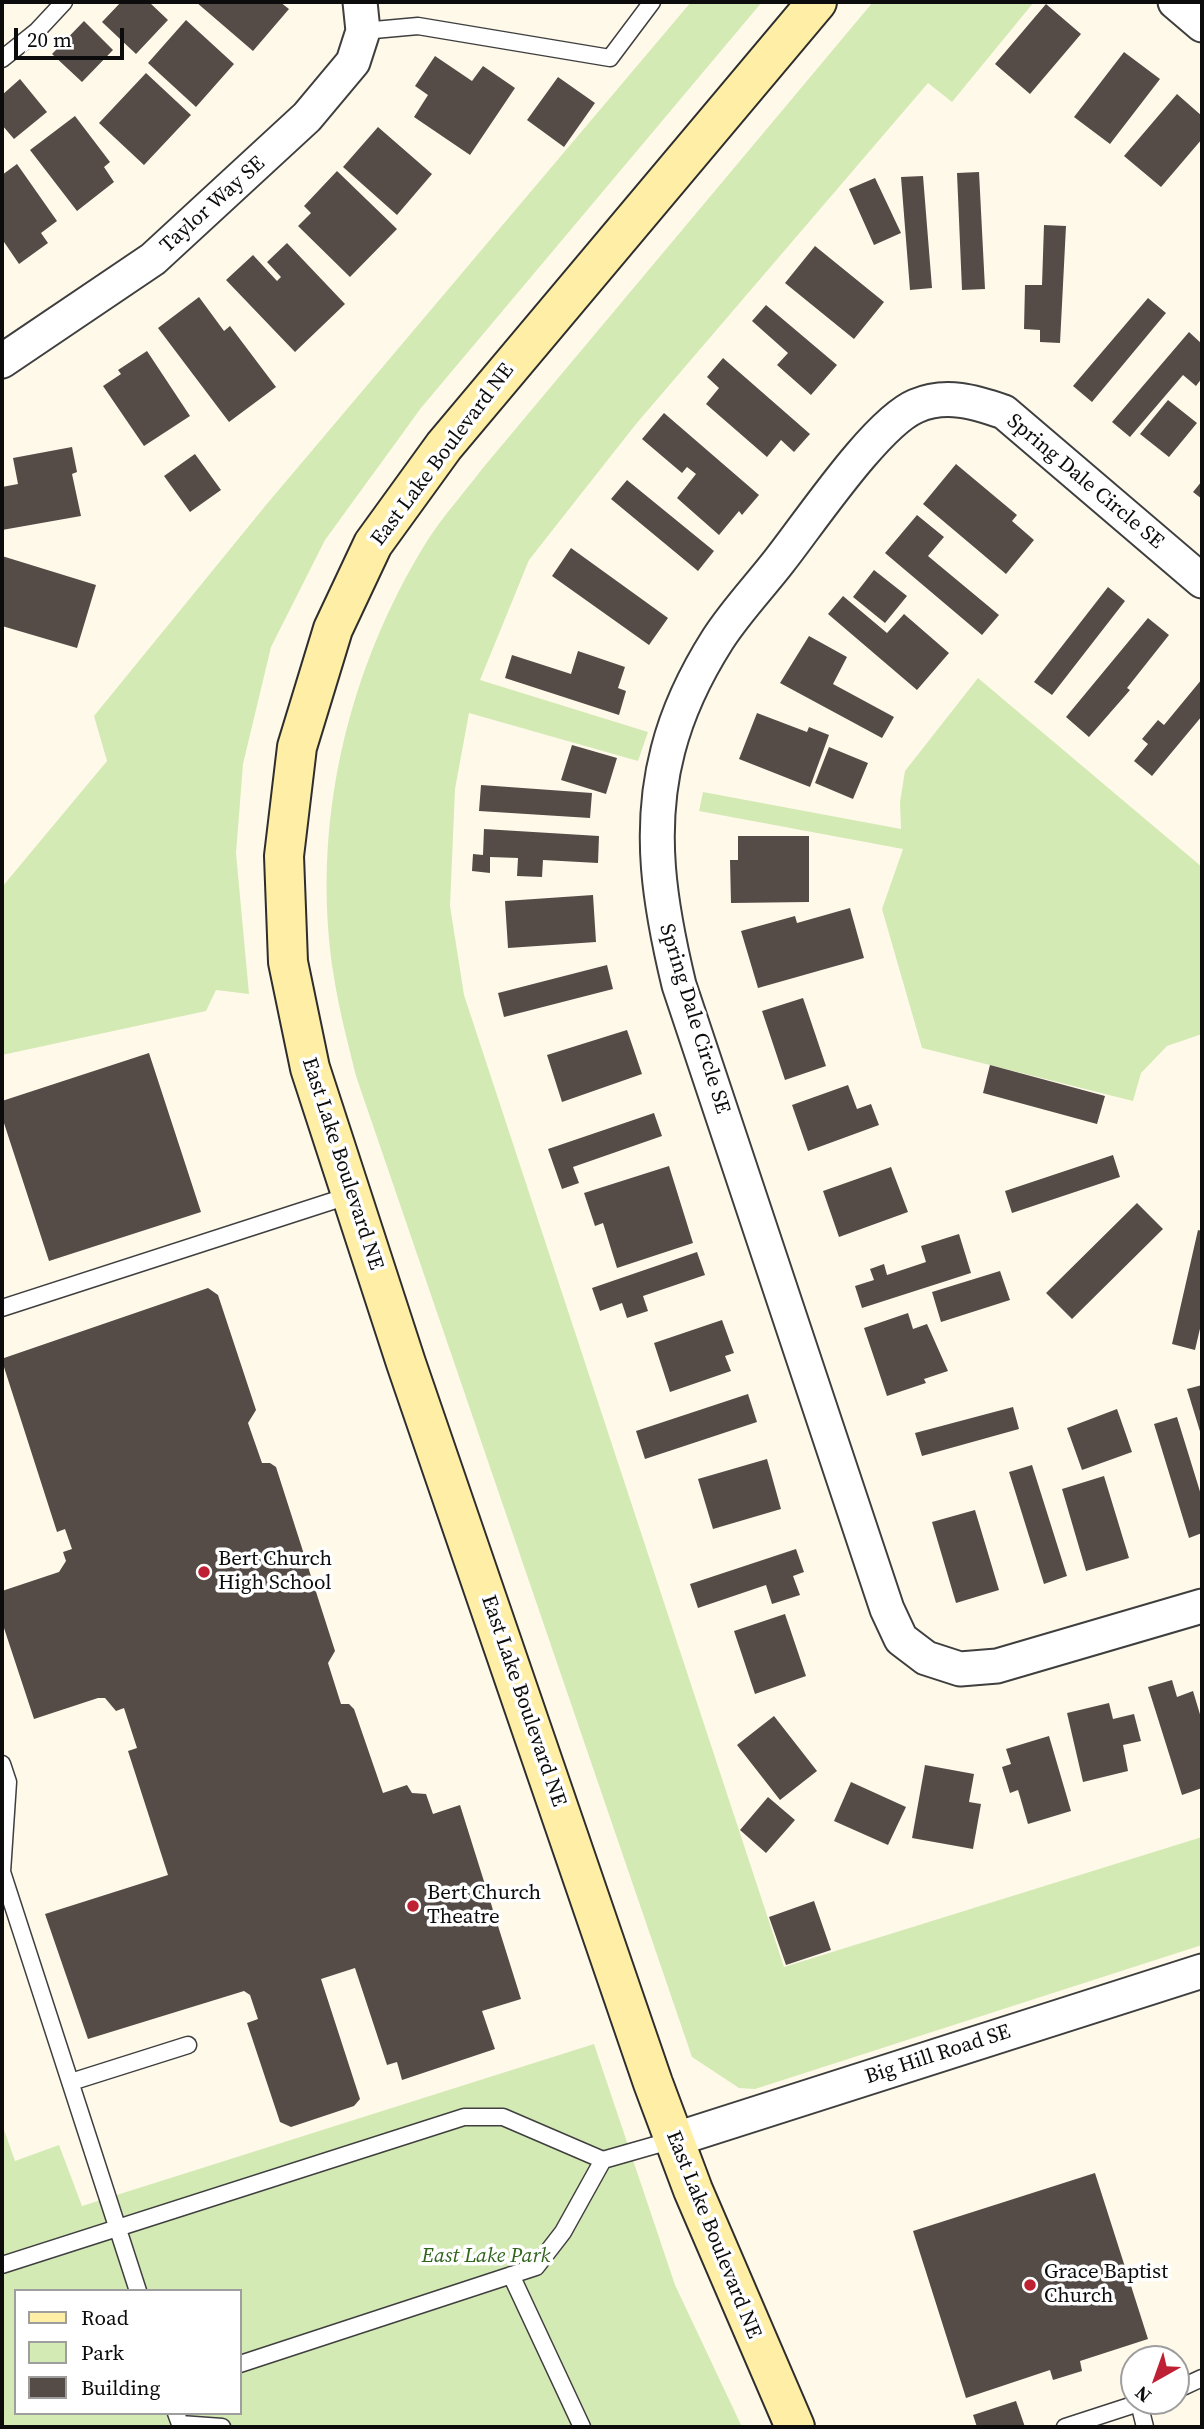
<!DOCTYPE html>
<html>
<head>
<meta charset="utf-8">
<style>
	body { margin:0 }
	#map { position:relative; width:1204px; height:2429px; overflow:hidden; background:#fff9ea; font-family:"Source Serif 4",serif }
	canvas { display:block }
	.frame { position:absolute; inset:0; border:4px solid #0c0c0c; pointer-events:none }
	.legend { position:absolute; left:14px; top:2289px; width:228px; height:126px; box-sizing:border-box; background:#fff; border:2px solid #9e9e9e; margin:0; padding:9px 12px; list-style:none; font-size:21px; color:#0c0c0c }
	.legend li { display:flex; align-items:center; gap:14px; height:35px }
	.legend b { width:35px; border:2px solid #9e9e9e }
	.north { position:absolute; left:1120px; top:2345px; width:70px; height:70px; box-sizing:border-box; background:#fff; border:2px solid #9e9e9e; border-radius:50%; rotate:220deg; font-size:19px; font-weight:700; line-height:28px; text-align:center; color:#0c0c0c }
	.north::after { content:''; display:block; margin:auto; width:24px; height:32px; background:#be2134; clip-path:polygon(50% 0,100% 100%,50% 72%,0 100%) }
	.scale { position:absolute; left:14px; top:28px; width:110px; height:32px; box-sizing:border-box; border:4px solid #0c0c0c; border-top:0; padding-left:9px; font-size:21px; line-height:24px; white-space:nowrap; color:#0c0c0c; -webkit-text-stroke:5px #fff; paint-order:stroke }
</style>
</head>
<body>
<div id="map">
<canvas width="1204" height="2429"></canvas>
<div class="frame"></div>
<ul class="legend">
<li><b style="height:9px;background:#ffeea5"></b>Road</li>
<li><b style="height:19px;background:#d4eab4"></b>Park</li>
<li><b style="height:19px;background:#554c48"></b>Building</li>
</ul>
<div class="north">N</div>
<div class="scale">20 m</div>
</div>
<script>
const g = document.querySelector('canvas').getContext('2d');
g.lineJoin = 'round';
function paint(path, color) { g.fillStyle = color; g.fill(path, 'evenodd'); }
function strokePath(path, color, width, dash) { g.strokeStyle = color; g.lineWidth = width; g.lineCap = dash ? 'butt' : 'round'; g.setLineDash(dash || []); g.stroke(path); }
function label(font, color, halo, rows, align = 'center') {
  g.font = font + ' "Source Serif 4",serif'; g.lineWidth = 7; g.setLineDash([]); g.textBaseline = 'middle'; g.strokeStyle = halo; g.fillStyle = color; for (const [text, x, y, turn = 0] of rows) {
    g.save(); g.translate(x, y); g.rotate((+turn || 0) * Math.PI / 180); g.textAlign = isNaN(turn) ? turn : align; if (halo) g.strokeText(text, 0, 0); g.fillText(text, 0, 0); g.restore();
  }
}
paint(new Path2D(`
	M691,2H762L421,408L325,540L271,647L243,764L236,853L249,994L216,990L206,1011L2,1055V887L107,761L94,716L266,505Z
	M873,2H1034L952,102L928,83L636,424L529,560L480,680L648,732L638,761L469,713L455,789L450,906L464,995L784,1967L1202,1837V1945L755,2089L739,2088L692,2057L356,1076C348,1043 339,1010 334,977C310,827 347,670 427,541C443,516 464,493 482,469Z
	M978,678L1202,867V1034L1167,1046L1141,1073L1133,1101L922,1048L882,909L903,849L699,811L703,792L901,829L900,802L905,771Z
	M594,2044L675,2285L742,2427H2V2124L15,2161L59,2145L82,2206ZM16,2291H240V2413H16Z`), '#d4eab4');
paint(new Path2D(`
	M121,2H149L168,20L136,54L102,22Z
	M196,2H280L289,9L253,51Z
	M1046,4L1081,34L1030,94L995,64Z
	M186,20L234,64L196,107L148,63Z
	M84,21L113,50L82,82L52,54Z
	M1124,52L1160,79L1110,144L1074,117Z
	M435,56L472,81L483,66L515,88L470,155L414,117L428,95L415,86Z
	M146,73L191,115L144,165L99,123Z
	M558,77L595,103L564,147L527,120Z
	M20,79L47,112L14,139L2,125V95Z
	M1177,94L1202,116V139L1161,187L1124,156Z
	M75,116L110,162L104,167L114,182L77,211L30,150Z
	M378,127L432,174L397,215L343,167Z
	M17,164L57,221L41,233L48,243L19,264L2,239V175Z
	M337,171L397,229L350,277L298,226L311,213L304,206Z
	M979,172L985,289L962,290L957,173Z
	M923,176L932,288L910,290L901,177Z
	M875,178L901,233L874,245L849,189Z
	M1044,225L1066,226L1060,343L1040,342V330L1024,329L1025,285H1042Z
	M287,243L345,304L295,352L226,280L253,255L277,281L281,277L267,262Z
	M815,246L884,302L854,339L785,283Z
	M199,297L224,331L230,326L276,387L229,422L158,328Z
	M1148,298L1166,313L1092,402L1073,386Z
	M766,305L837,365L811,395L777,365L788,353L752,321Z
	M1189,332L1202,344V378L1196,386L1183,375L1130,437L1112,422Z
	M147,351L190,416L144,446L103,386L121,374L118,370Z
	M723,358L810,434L794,452L781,440L767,457L706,404L719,388L707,377Z
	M1168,400L1197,423L1169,457L1140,434Z
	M664,413L759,495L742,515L739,511L719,535L677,498L696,474L687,467L682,473L642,439Z
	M72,447L77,472L72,474L81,516L2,530V487L18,484L13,458Z
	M195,454L221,490L190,512L164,476Z
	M956,464L1017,515L1012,521L1034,540L1006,574L923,504Z
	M627,480L714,551L698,571L611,499Z
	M1202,481V499L1193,492Z
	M917,515L944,537L928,556L999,615L982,635L885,553Z
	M571,548L668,618L649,645L552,576Z
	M2,556L96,585L77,648L2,626Z
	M874,570L907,596L885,623L853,597Z
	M1108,587L1125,601L1052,695L1034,682Z
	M843,596L887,633L904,614L949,653L917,690L828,614Z
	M1148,618L1169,635L1127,688L1130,690L1089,737L1066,717Z
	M809,636L847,657L833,684L894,717L882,738L780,683Z
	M578,651L625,667L618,688L626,691L619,715L505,678L512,655L571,674Z
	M1202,679V716L1152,776L1134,761L1148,744L1142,739L1158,720L1164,725Z
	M757,713L807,732L809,727L829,735L810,787L739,759Z
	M572,745L617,758L606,794L561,780Z
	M829,747L868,763L853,799L815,783Z
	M481,785L592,793L590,818L479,811Z
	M484,829L599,836L598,863L543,860L542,877L517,876L518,858L490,857V873L472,871L473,854L483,855Z
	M738,836H809V902L731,903L730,860H738Z
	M593,895L596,942L508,948L505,901Z
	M850,908L864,958L758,988L741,931L795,916L797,923Z
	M607,965L613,989L504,1017L498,993Z
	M803,998L826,1066L785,1080L762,1011Z
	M627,1030L642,1074L562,1102L547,1055Z
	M149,1053L201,1212L49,1261L2,1117V1101Z
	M990,1065L1105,1096L1097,1124L983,1093Z
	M848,1085L857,1109L871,1104L879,1125L808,1151L792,1105Z
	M654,1113L662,1136L573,1167L579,1183L562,1189L548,1149Z
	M1113,1155L1120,1177L1012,1213L1005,1191Z
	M669,1166L693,1243L617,1268L603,1223L595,1226L584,1193Z
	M891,1167L908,1212L839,1237L823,1191Z
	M1137,1203L1163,1229L1072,1319L1046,1293Z
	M1198,1230L1202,1231V1320L1195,1350L1172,1344Z
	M959,1234L971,1273L862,1308L855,1286L874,1280L870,1269L884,1264L887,1275L926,1262L921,1246Z
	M697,1252L705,1275L643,1296L648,1311L627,1318L622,1303L600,1311L592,1288Z
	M1000,1271L1010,1300L941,1322L932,1292Z
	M208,1288L218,1295L256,1410L248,1423L262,1463H270L276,1467L335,1651L328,1663L341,1704H349L354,1709L383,1793L407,1785L412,1793L426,1794L433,1814L460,1805L521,1999L482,2011L495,2049L402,2080L397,2062L387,2065L355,1968L321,1979L360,2099L354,2106L291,2127L280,2122L247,2023L258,2019L250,1995L244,1991L88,2039L45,1914L168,1875L128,1751L137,1748L124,1708L116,1711L105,1698H98L34,1719L2,1622V1591L59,1572L66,1561L63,1552L72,1549L65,1529L57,1532L3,1364L4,1358Z
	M908,1313L913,1329L927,1324L948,1371L924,1379L926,1383L887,1396L864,1328Z
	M722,1320L734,1353L725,1356L731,1371L670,1392L654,1343Z
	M1202,1385V1438L1187,1389Z
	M748,1394L757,1422L645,1459L636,1431Z
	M1013,1407L1019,1429L922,1456L915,1433Z
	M1117,1409L1132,1452L1082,1470L1067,1428Z
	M1177,1417L1202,1498V1533L1189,1538L1154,1424Z
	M767,1459L781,1509L713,1529L698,1479Z
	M1032,1465L1067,1576L1044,1584L1009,1472Z
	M1104,1476L1129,1558L1086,1571L1062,1489Z
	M975,1510L999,1590L956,1603L932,1522Z
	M796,1549L804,1572L793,1576L800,1595L772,1604L766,1585L698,1608L690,1584Z
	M785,1614L806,1676L755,1694L734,1631Z
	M1172,1680L1177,1697L1193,1691L1202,1721V1788L1182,1795L1148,1687Z
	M1109,1703L1113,1719L1134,1714L1141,1741L1123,1745L1128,1771L1083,1782L1067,1713Z
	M774,1716L817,1771L780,1800L737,1745Z
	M1049,1736L1071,1811L1028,1824L1018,1790L1010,1793L1002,1767L1011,1764L1006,1749Z
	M925,1765L974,1774L969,1802L981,1804L973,1849L912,1838Z
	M851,1782L906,1807L888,1845L834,1821Z
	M768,1797L795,1820L766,1853L740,1830Z
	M814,1901L831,1950L786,1965L769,1917Z
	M1095,2173L1148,2339L1080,2361L1082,2371L1053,2380L1050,2370L966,2398L913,2231Z
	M1016,2401L1025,2427H977L973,2415Z`), '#554c48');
const service = new Path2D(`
	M363,31L418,26L610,58L652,2
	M2,59L37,31L64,2
	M2,1308L351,1195
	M2,1764L8,1782L2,1872L138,2291
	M71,2082L188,2045
	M2,2265L464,2117H503L603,2160L673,2140
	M511,2275L582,2427
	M240,2364L536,2267L563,2232L603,2160
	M1176,2390L1202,2378
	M1139,2403L1145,2427
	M176,2413L180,2424L222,2427
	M1065,2427L1145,2401`);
const minor = new Path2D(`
	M1175,2L1202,25
	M2,361L153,259L307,117L353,62L363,31L360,2
	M1202,581L1004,412C975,402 946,393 916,406C876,423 810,522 780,560C760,586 736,611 718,639C697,672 678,711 668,750C647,830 660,906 679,985L887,1609L901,1639L926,1658L960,1669L997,1666L1202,1606
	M673,2140L1202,1971`);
const secondary = new Path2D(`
	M795,2427L693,2190L653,2083L406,1363L310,1068L288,962L284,856L297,747L333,629L373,544L444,446L817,2`);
strokePath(service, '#3f3f3f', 19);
strokePath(minor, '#3f3f3f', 37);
strokePath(secondary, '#2e2e2e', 42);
strokePath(service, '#fff', 16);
strokePath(minor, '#fff', 33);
strokePath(secondary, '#ffeea5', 38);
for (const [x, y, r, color] of [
	[204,1572,7,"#be2134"],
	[413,1906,7,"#be2134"],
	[1030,2285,7,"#be2134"]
]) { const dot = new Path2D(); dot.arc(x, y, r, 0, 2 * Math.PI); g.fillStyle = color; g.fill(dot); strokePath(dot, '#fff', 2.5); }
label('21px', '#0c0c0c', '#fff', [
	["Taylor Way SE",213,205,-42],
	["East Lake Boulevard NE",443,455,-53],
	["Spring Dale Circle SE",1085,482,40],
	["Spring Dale Circle SE",694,1019,73],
	["East Lake Boulevard NE",342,1164,72],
	["East Lake Boulevard NE",523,1701,71],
	["Big Hill Road SE",938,2055,-18],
	["East Lake Boulevard NE",713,2235,68]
]);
label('21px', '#0c0c0c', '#fff', [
	["Bert Church",218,1560],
	["High School",218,1584],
	["Bert Church",427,1894],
	["Theatre",427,1918],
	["Grace Baptist",1044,2273],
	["Church",1044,2297]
], 'left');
label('italic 21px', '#30641b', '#fff', [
	["East Lake Park",486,2257]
]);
</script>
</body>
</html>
